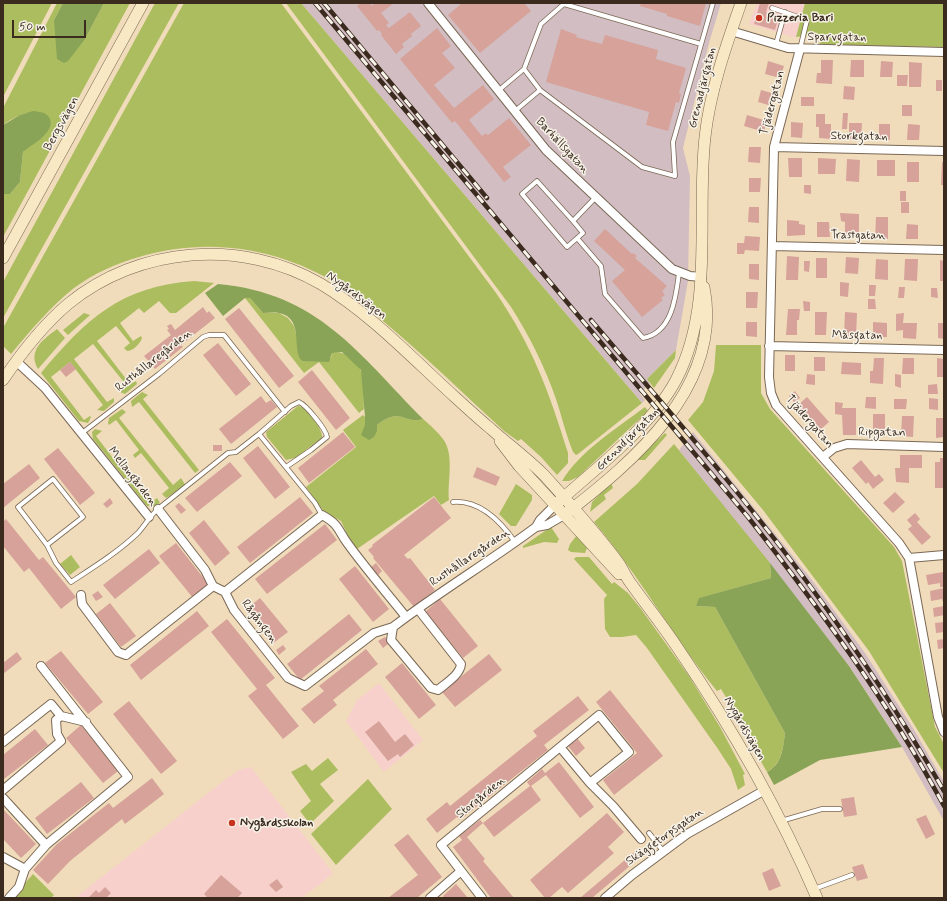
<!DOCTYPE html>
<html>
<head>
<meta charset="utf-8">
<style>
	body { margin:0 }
	#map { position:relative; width:947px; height:901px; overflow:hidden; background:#f0dcba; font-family:Mynerve,sans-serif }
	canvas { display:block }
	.frame { position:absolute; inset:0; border:4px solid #3b2a1e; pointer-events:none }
	.scale { position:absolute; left:12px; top:20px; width:74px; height:18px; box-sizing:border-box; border:2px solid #3b2a1e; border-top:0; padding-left:5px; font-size:12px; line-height:14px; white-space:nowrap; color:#3b2a1e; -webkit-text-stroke:3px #f7f3e8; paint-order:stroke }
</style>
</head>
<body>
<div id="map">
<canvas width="947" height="901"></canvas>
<div class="frame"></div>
<div class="scale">50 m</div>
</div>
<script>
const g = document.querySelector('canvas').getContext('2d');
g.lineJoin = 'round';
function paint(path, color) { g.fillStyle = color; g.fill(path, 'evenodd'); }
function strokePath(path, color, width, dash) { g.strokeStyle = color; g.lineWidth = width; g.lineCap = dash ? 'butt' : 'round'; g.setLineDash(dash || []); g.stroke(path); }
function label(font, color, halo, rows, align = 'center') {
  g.font = font + ' Mynerve,sans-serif'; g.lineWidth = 3; g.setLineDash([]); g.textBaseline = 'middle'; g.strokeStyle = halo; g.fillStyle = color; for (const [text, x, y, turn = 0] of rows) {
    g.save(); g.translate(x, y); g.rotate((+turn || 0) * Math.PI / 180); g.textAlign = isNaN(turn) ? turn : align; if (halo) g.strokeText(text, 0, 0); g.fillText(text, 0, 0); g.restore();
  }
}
paint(new Path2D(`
	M757,3H805L796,37H793L749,24Z
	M379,683L423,740L384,772L346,721L357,700Z
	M251,767L333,873L319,885L301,898H75L227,778L239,770Z`), '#f7d0cb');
paint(new Path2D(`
	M301,3H721L709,43L683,148L690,176L688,281L676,350L647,379L650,383L640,394L645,400L642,403Z
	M693,432L812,580L865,653L913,728L944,782V821L902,747L849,666L679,450Z`), '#d2bec2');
paint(new Path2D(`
	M4,3H52L3,97V4Z
	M57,3H63L54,20L85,39L104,3H130L3,237V194H10L20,182L23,152L29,146L47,116C34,107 15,116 3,125V108Z
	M155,3H179L3,318V282Z
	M184,3H281L496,293C533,347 549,392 568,453V463L557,475L541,457L521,439L518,441L504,431C464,394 425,356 383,321C370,310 356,295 341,286C280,248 209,236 139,257C117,263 93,274 74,288C50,307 31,330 11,354L3,346V328Z
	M286,3H301L642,403L578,454L576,455L573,452C566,435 562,417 556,399C545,367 529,335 511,307Z
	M805,3H944V47L820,45L819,34L796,37Z
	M194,281L214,283L176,313H170L159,301L144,313L139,308L120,323L133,341L141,336L142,338C140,344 133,351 127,351L124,348L130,343L116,326L97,341L130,384L136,381L137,384L125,394L120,392L127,386L93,344L74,359L107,402L114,398V402L104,411L97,410L103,405L70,362L51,377L84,420L90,416L91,417L88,423L79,421L41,373C86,319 121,286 194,281Z
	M245,298H250L263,313H279L288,318L294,326L297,338V346L302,361L331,358L332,353C343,349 357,360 361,371C366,382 363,397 364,409L359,413L319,362L304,373Z
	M84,313L90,315L68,335L63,330Z
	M57,329L65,338L38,369C27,350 44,339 57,329Z
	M716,345H761V393L770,409L894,547L902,561L935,727L944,744V773L869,651L763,510L688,420L703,402L714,371Z
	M676,350L675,358L654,388L647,379Z
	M142,392L148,395L143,399L199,470L195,473L139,402L132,407L131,401Z
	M298,406C306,406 324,430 322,438L295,458L286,460L267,437L266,432Z
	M645,407L648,411L578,477L569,481H562C581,450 616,429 645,407Z
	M122,409L126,412L119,418L173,485L181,478L186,486L166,498L162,494L169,488L141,453L135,458L133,455L139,450L116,420L109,425L108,423L109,418Z
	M363,415L365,417V425L377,431V425C401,406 404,425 423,419C430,425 438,432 443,439C455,455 447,482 449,500L441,505L434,496L357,549L349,538L341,521L324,512L306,487L356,447L343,430Z
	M95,429L102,431L96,436L119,466L125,461L128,464L121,469L149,504L157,498L160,503L152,508L146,505L93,439L92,432Z
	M665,433L667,435L645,460H636Z
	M674,444L770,563L771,578L700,598L696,606L715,607L785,733C783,749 782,763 767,772C751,745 738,716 721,689L717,691C673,637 639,575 594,522L637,484Z
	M611,483L613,488L604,495L606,499L590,512L592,502Z
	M516,484L532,495V500L516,526H511L499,514Z
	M551,527L559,539L557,543L544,542L523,548V546Z
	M577,535L587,548L585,553L571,552L568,550L570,544Z
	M71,555L80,567L70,575L60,564Z
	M576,557H589L612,584L614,582L628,593L641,609L689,676L720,727L745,774L743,775L745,785L738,790L731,769L718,749L647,648L636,635L622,637H610L605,629L604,599L607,595L574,559Z
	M328,758L338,770L320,784L334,801L310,824L300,811L311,801L291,772L306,764L312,771Z
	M368,779L392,809L336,865L311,834Z
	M33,874L54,895L51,898H12Z`), '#acbd60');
paint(new Path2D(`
	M63,3H104L85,39L68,61L64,63L57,59L54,20Z
	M33,111C40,112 47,112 50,119C55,133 31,145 23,152L20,182L10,194H3V125L20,115Z
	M218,284C318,293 358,353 423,419C404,425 401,406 377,425V431L374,437L369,440L361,435L365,425V417L361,370L342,352L332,353L329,362L302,361C291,351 305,318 279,313C274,312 268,313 263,313L250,298H245L223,316L205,293Z
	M770,563L849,666L902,747L820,760L774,785L767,772C782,764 783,749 785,733L715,607L696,606L699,598L771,578Z`), '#89a456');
paint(new Path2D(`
	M361,3H370L372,6L375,3H394L381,13L389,23L386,25L389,28L410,12L421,26L411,34L412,36L402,44L404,47L396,54L381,35L382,34L379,30L377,31L357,6Z
	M462,3H527L525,4L531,11L480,53L448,15Z
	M641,3H706L700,26L667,16V14L640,6Z
	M760,3H769L766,12L779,16L775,30L754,24Z
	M437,28L451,46L442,53L455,68L434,85L454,108L483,85L494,99L469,120L482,136L486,133L488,135L509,118L531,145L503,167L511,177L504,182L455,121L452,123L400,59Z
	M561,29L577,35L576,37L602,44L605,35L658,50L656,59L686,68L679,93L681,94L679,103L676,102L668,131L646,125L649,112L546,82Z
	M821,60H833L832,84L816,83L817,73H821Z
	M851,60H864V77H850Z
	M768,61L784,66L780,78L765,74Z
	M881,61L893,62L892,77H880Z
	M909,62L922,63L921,87H909Z
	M897,75H908L907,86H897Z
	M936,80H942V91H936Z
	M844,86L855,87L854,100L843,99Z
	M761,90L775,94L772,106L758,102Z
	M801,97H814V106H801Z
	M902,105H912V116H902Z
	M843,113H848L847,129H842Z
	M816,114H825V124H831V139L819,138V127H816Z
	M747,115L767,121L764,132L744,126Z
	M791,122L803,123L802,138L791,137Z
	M849,123H862L861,139H849Z
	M879,124H890V140H879Z
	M908,124L920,125L919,140H907Z
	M749,147H761L760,163L748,162Z
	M788,158H802V177H789Z
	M818,158L836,159L835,174H818Z
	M847,159L860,160L859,182L846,181Z
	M877,160H895V176H877Z
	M907,162H919V182H907Z
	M942,162H944V185H941Z
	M749,178H761L760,192H749Z
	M804,185H811V194L804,193Z
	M900,191H906V201H900Z
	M901,202H909V213H901Z
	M749,207H759V223L748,222Z
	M840,213L859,214V238H845V222L841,221Z
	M876,217H888V239H875Z
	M787,220L799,221V224L805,225V235L787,236Z
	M817,222H829L830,237H817Z
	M907,224L918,225V239H906Z
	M605,229L632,254L633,253L637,256L635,258L667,286L662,291L665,295L661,298L663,300L642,317L612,281L625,270L594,241Z
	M745,236L760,237L759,251L745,250L744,254H737V243H744Z
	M787,256L799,257L798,280H786Z
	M846,257L859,258L858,274L845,273Z
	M816,258H827V278H816Z
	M876,259L888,260V280L875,279Z
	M905,259H918L917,281L904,280Z
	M940,260L944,261V281H940Z
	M804,261H810L809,272L804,271Z
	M749,264H759V280L749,279Z
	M840,282L849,283L848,297L840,296Z
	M869,285H876L875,296H869Z
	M899,287H905L904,298H898Z
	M931,288H937L938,298L931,297Z
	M746,292H758L757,308H746Z
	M868,299H875L876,309H868Z
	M803,301L810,302V311H804Z
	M203,307L207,313L209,311L215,318L181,345L183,347L155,369L144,356L171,335L167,330L169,329L167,326L171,324L175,330Z
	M239,308L294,376L279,388L225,319Z
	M788,309H800L799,320H797V335H786Z
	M815,312H827L826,335H815Z
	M845,312L857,313L856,336H844Z
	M904,313L903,323H917L916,339L903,338V330L896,331V314Z
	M746,322H757V337L746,336Z
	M873,322L887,323V337H873Z
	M938,323H944V339L938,338Z
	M218,343L251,384L236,396L203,355Z
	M785,355H795V371H785Z
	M814,357H825V371H814Z
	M874,358H884L883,384L870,383V371H873Z
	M903,358H914V374H902Z
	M937,358L944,359V377H937Z
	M70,362L76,369L66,377L60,370Z
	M842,362L861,363V375L841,374Z
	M312,370L350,418L336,430L298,382Z
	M807,374L815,375V385L806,384Z
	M895,374L901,375V388L895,386Z
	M937,384L938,394H928V385Z
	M795,391L800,398L794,402L789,396Z
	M261,396L266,403L271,400L277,407L231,444L219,429Z
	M807,397L829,422L820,430L798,405Z
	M866,397H876V409L865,408Z
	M929,398L938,399V410L929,409Z
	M894,399H907L906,409H894Z
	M835,402L843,403L842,408H856V435H843L842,415L835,414Z
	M873,414H885V437H873Z
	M902,416H914L913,437L901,436Z
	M936,418H944V437L936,438Z
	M343,432L355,447L309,483L298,468Z
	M213,445H222V451H213Z
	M258,446L290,487L275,499L243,458Z
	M58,448L95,493L80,505L44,459Z
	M900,455H922V468H909V483L896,482L895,468H900Z
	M940,458H944V488H935V462H940Z
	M861,460L875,477L879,474L884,480L873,489L868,482L866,484L852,468Z
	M230,462L242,476L197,512L185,498Z
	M29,464L40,478L3,508V484Z
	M477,467L500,477L496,486L473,477Z
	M895,492L905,502L893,513L883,503Z
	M300,497L313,513L250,563L237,547Z
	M434,497L451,518L404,555L408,559L410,558L435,590L414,607L373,558L374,557L368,550L373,546L372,545Z
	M110,498L113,503L107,508L103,504Z
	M179,503L186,510L181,514L175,506Z
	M915,513L920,519L917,522L931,537L922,545L908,529L912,526L907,520Z
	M6,519L39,560L43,557L76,597L61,609L29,568L24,572L3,546V522Z
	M204,520L230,553L215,566L189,533Z
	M325,524L337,540L267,594L255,579Z
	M176,543L209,585L193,598L159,556Z
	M149,549L160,563L115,599L103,585Z
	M376,563L382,571L378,575L371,567Z
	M355,566L389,609L373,622L339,579Z
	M943,572L944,587H940V583L928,585L926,575Z
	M944,588V605L942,599L931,601L930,591Z
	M98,591L103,597L96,601L92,595Z
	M260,598L288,632L272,644L245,610Z
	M440,599L478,646L463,658L425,612Z
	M110,603L136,636L121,647L96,614Z
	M944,606V615L934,617L933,608Z
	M197,611L209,626L141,680L130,665Z
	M349,614L362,630L300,680L287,664Z
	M227,619L275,678L266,685L299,726L283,739L248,696L257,689L211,632Z
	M944,622V632L936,633L935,623Z
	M385,637L389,643L383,648L378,641Z
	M944,639V648L938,649L937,640Z
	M283,645L286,649L279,655L276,650Z
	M366,649L378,664L333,700L337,705L314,724L301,709L324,691L319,686Z
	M61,651L103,702L88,714L45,663Z
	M17,652L22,659L3,674V663Z
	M489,654L502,670L455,707L442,692Z
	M402,663L436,705L419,719L385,677Z
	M610,690L663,756L614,795L603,780L637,753L596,702Z
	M578,696L589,710L544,745L548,750L460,820L457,817L437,833L426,819L447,802L450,806L537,736L533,731Z
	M129,701L177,761L161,774L113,714Z
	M379,721L395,742L405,734L414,745L400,757L398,754L388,761L365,732Z
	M81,725L118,771L103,783L66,738Z
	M35,729L48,745L4,779L3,755Z
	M577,738L585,748L576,756L568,746Z
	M559,762L594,807L580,818L546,775L531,786L541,800L494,837L483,823L467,837L485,859L483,861L514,898H491L453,847L462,840L459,836L480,820L483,823L530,786L527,782L542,769L545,773Z
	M152,778L164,794L125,824L122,819L70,861L48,884L33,870L57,844L109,803L113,808Z
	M81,782L94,798L47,834L35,818Z
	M854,797L857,815L844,817L841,799Z
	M3,809L36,844L21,858L3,839Z
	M607,813L624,832L608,847L614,853L568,893L562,887L549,898H545L530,880Z
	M926,815L935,834L926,839L916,819Z
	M408,834L442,877L417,898H388L418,875L394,845Z
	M639,848L644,854L592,898H580Z
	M863,864L868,878L857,881L852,867Z
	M773,868L781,886L769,891L762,873Z
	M221,875L242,893L237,898H208L204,894Z
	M277,879L283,887L276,892L269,885Z
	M456,884L468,898H444L443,896Z
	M105,887L111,893L106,898H88L96,890L99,893Z`), '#d6a29a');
const lane = new Path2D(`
	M565,3L541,24L524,69L540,90L642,167L675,176L673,142L713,3
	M564,4L701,44
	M772,8L807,20L800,49
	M776,44L785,12
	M498,91L524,69
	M515,111L540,90
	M573,221L583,233L567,247L522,194L537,181L573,221L596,197
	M577,238L601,266L605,294L643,338C672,333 676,297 679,273
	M82,433L159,374L203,337L209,335H224L285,412
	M286,467L311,450L327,437C326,429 306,405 299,402L291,406L259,434L315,503L322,515
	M453,502C480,500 501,522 515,542
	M47,545L83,517L53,479L18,507L47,545L56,563L71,582C94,567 118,552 138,533C145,525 150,516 158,509L228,453L236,452L259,434
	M781,821L822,809H840
	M649,833L663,851
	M814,889L852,875`);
const street = new Path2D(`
	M428,3L546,150L672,269L690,276L702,277
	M731,31L788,48L944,52
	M800,49L774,147L769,377L771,393L776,405L899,543L909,558L938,717L944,732
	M774,147L944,151
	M772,246L944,250
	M769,346L944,350
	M16,361L45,388L149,517
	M823,457L834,448L847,444L944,447
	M158,509L205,570L213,586L225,592L234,610L288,678L305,686L374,633L393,627
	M536,527L547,525L564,515
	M909,558L944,555
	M225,592L322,515C340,525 337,529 348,544C366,569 387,593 406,617
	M81,595L82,604L118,652L126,655L213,586
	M418,609L461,664C460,675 446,683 438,690L431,688L391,640L393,627C439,592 489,562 536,527L540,520L555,505
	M3,742L51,704L61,716L86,722
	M590,783L613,806L641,839
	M3,790L61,741L57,734L56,720L61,716
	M3,798L46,845
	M3,857L25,869
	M9,898L19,887L25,869L46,845L128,777L41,666
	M430,898L461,871
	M482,898L441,845L599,715L629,752L590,783L560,747
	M605,898L632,875L687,834L765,790`);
const secondary = new Path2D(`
	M3,258L143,3
	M3,380C22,352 42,326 68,304C139,246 242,238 321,284C371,314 413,359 456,398C467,408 479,419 491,429C509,445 527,458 544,475C570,504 597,533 620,565C624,572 627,579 632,585C647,606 663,626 677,647C731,726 779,810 817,898
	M500,441L519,466L619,574
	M555,505C595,469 651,427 676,380C715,305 696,217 705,137C710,91 726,46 741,3
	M564,515C633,462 724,386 704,287`);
strokePath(lane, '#7a6855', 5.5);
strokePath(street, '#7a6855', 10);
strokePath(secondary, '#7a6855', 12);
strokePath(lane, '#fff', 4);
strokePath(street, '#fff', 8);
strokePath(secondary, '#f8e8c3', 11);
const rail = new Path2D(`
	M315,3L748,517C820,609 889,703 944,806
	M324,3L487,198
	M591,320C665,407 742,493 810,586C859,652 903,720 944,791`);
strokePath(rail, '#3b2a1e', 4.5);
strokePath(rail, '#f7f3e8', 3, [9]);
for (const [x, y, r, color] of [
	[759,18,4,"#c8321e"],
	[232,823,4,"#c8321e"]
]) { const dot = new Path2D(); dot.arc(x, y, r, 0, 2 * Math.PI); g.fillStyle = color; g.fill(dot); strokePath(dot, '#f7f3e8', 1.5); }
label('bold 12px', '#3b2a1e', '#f7f3e8', [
	["Pizzeria Bari",767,18],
	["Nygårdsskolan",240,823]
], 'left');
label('12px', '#3b2a1e', '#f7f3e8', [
	["Sparvgatan",837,38,1],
	["Grenadjärgatan",703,88,-76],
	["Tjädergatan",773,103,-75],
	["Bergsvägen",62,124,-61],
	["Storkgatan",859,137,1],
	["Barhällsgatan",562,146,47],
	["Trastgatan",858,236,1],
	["Nygårdsvägen",356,296,37],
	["Måsgatan",857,336,1],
	["Rusthållaregården",154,361,-38],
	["Tjädergatan",809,422,49],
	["Ripgatan",882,433,1],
	["Grenadjärgatan",628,440,-45],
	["Mellangården",132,477,52],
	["Rusthållaregården",470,558,-34],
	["Rågången",259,622,53],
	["Nygårdsvägen",744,729,60],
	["Storgården",481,798,-39],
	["Skäggetorpsgatan",665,837,-35]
]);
</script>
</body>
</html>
